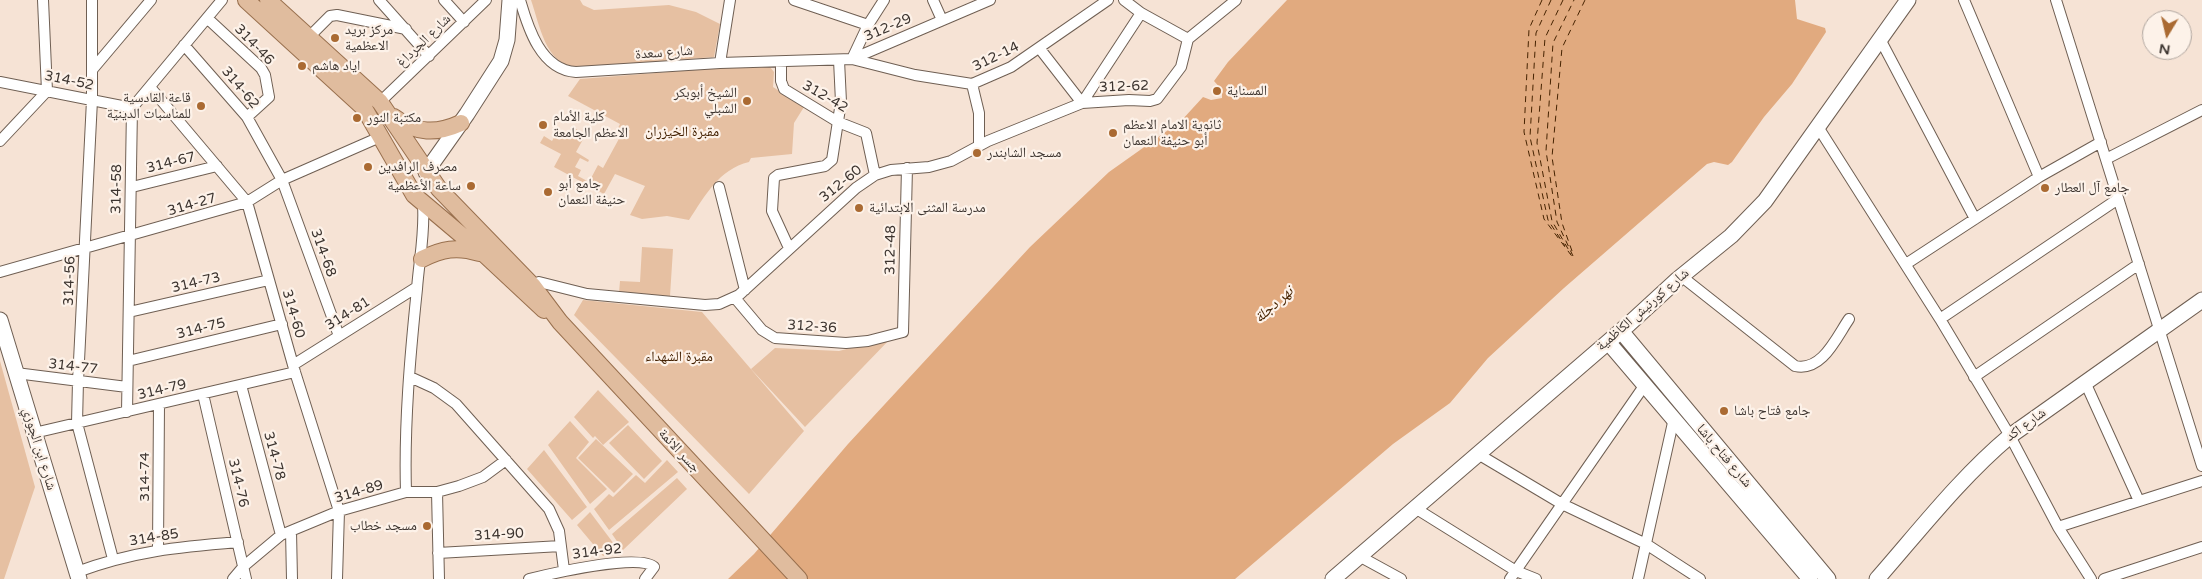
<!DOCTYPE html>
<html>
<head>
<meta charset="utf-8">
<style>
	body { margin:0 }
	#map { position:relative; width:2202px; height:579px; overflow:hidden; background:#f6e3d5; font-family:"Varela Round",sans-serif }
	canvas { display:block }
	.north { position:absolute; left:2142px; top:10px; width:50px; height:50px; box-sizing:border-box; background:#fdf2e9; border:1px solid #b0a69f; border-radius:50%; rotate:189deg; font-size:14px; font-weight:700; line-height:20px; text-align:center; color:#3d3530 }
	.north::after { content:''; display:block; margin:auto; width:18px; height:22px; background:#aa6a32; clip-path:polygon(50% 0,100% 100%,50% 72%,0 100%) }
</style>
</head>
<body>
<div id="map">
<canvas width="2202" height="579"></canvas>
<div class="north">N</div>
</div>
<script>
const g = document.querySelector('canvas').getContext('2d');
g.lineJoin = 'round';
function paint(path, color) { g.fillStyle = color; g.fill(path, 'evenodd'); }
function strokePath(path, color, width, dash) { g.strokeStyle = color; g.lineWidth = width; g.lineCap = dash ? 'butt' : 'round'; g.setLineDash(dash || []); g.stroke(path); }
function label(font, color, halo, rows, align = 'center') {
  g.font = font + ' "Varela Round","Noto Naskh Arabic",sans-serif'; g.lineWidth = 4.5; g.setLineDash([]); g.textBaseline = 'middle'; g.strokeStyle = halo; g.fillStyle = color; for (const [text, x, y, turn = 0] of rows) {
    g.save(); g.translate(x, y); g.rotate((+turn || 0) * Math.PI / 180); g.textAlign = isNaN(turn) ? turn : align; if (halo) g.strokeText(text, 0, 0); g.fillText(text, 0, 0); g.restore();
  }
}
paint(new Path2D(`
	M531,0H580L583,5L594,10L669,5L696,12L720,24L714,57L576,68C545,63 540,26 531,0Z
	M770,67L774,72L773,87L804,107L794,123L792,154L751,158L749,162C719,169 705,196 689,220L667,216L642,219L630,215L645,186L615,174L604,194L554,167L561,154L540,143L544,136L552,141L555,136L559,138L563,132L568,134L572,127L586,134L576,152L589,160L588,162L580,158L575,167L581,170L578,176L589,182L598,165L603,168L621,135L616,132L620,124L568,96L580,79L719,68Z
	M642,247L673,249L670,296L619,293L620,281L640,282Z
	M583,300L702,312L804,431L749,494L574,315Z
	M892,337L805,427L751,369L775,348L839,351Z
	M0,361L35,487L4,579H0Z
	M598,390L629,422L603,445L595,436L593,438L574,417Z
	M570,421L589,442L576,458L607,489L590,504L548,445Z
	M628,425L662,461L644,479L609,443Z
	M596,439L633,474L614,493L578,458Z
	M544,450L587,507L572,520L527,469Z
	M667,460L678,472L609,530L594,509L609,494L613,497L636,475L645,483Z
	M677,478L687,489L623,550L612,534Z
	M590,512L620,552L603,556L577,525Z`), '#e6c0a2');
paint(new Path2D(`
	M1287,0H1795L1797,19L1825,28L1826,32L1792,84L1764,117L1732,162L1728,165L1714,162L1707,164L1564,288L1488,358L1450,403L1393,444L1235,579H728L754,554L848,444L1030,247L1109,172L1181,121L1203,97L1211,100L1222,98V90L1214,81L1228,62Z`), '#e1aa7f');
strokePath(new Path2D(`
	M1542,0L1529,29L1524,132L1544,219L1574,259
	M1551,0L1536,33L1530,137L1548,220L1565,246
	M1563,0L1545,38L1537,143L1552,221L1571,254
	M1572,251L1562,223L1552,157L1562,48L1585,0
	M1573,256L1557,222L1546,151L1553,43L1574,0`), '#462301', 1, [6, 5]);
const street = new Path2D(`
	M92,0V100L78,381L77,423L113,559
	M379,0L429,56
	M444,0L464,22
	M520,0C528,28 541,70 576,72L720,63L852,59L990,0
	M794,0L868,25
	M933,0L942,20
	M1124,0L1141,13L1188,39
	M1964,0L2039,177
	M2056,0L2202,466
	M207,18L261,68L265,75L269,97L247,117
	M309,37L330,16L337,15L406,29
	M1188,39L1236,0
	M1880,39L1975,219
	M184,45L247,117L282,180L339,336
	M1040,49L1082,103L1129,100L1150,101L1157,99L1181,67L1188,39
	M852,59L915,75L972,84L1011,67L1108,0
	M852,59L868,25L884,0
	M781,62V81L784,89L838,122L866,133L875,175
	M720,63L730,0
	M92,70L151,0
	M0,82L132,108
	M972,84L979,113V145
	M150,87L247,202L295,372L339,511L337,579
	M380,102L486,0
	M1818,127L1940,319L2010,436L2058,527L2091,579
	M0,141L47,91L43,0
	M2106,159L2202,110
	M132,187L217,166
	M719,187L745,290
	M789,248L772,211L774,178L778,175L825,166L832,160L841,102L839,60
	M1906,264L2039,177L2101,142
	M0,272L247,202L282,180L380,137
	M1681,276L1795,366C1822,372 1836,338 1849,319
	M533,286L539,282L587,294L705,305L719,304L739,295L856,188L875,175L891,170L929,167L951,161L988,141L1082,103L1141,13
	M735,298L762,330L775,338L846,343L868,341L903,332L907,168
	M129,312L269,280
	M1940,319L2118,199
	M128,361L282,324
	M293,365L417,287
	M16,373L127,387
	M410,377L434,388L456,404L549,509L559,531L564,570
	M1974,377L2139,264
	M2085,382L2139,501
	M241,385L281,535
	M203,394L246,579
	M127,412L132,108L222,0
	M34,433L295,372
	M1478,454L1562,504L1646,544L1700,579
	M406,492C404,425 410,356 417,289C419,260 425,235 423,205
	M437,492L439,579
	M1415,508L1516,571L1536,579
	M2058,527L2202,481
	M291,531L292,579
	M158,549L159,404
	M438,553L561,546
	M1359,556L1401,579
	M77,572C134,551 178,547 238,542
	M233,579L244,566L281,535L339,511L406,492H437L459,486L483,477L506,460
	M529,579C550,574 639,553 654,567L645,579
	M1510,579L1644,386
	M1638,579L1674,418
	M2104,579L2202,547`);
const secondary = new Path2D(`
	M426,172L467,114L501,61L507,40L510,0
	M0,320L79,579
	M1621,331L1828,579
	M1608,342L1810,579
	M1333,579L1629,324L1678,279L1731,236L1765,201L1908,0
	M1877,579C1920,530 1960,478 2010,436L2202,300`);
const primary = new Path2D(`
	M246,0L364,108L414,195L484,254L544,310
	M268,0L380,102L439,189L533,286L560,322L799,579
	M394,117C416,134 437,134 461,123
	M422,259C442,249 457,246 479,253`);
strokePath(street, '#6f5f53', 12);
strokePath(secondary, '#6f5f53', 17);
strokePath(primary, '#99704e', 18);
strokePath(street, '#fff', 10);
strokePath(secondary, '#fff', 15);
strokePath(primary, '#e0bc9e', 16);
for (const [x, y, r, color] of [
	[335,38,5,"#aa6a32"],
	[302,66,5,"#aa6a32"],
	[1217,91,5,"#aa6a32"],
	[747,101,5,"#aa6a32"],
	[201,106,5,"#aa6a32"],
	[357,118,5,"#aa6a32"],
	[543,125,5,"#aa6a32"],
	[1113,133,5,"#aa6a32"],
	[977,153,5,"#aa6a32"],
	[368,167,5,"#aa6a32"],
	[471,186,5,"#aa6a32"],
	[2045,188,5,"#aa6a32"],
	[548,192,5,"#aa6a32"],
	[859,208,5,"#aa6a32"],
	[1724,411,5,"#aa6a32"],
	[427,526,5,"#aa6a32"]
]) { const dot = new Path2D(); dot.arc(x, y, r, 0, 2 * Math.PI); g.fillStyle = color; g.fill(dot); strokePath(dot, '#fdf2e9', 2); }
label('14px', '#3d3530', '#fdf2e9', [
	["312-29",888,28,-23],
	["شارع الجرداغ",424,41,-44],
	["314-46",254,45,46],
	["شارع سعدة",664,53,-4],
	["312-14",996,57,-26],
	["314-52",69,81,12],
	["312-62",1124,87,-2],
	["314-62",240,88,50],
	["312-42",825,97,30],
	["314-67",171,163,-14],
	["312-60",841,184,-39],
	["314-58",117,189,-89],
	["314-27",192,205,-16],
	["312-48",891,250,-89],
	["314-68",323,253,70],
	["314-56",70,281,-88],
	["314-73",196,283,-13],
	["شارع كورنيش الكاظمية",1643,310,-41],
	["314-60",293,314,74],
	["314-81",348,314,-32],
	["312-36",812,327,4],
	["314-75",201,329,-14],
	["314-77",73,367,7],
	["314-79",162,390,-13],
	["شارع اكد",2026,425,-36],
	["شارع ابن الجوزي",39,449,73],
	["جسر الائمة",679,451,47],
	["314-78",274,456,75],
	["شارع فتاح باشا",1724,456,50],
	["314-74",145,477,-90],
	["314-76",238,483,77],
	["314-89",359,492,-16],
	["314-90",499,535,-3],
	["314-85",154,538,-9],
	["314-92",597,552,-7]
]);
label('14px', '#3d3530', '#fdf2e9', [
	["مركز بريد",345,30],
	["الاعظمية",345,46],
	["اياد هاشم",312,66],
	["المسناية",1227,91],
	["الشيخ أبوبكر",737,93,"right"],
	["الشبلي",737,109,"right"],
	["قاعة القادسية",191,98,"right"],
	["للمناسبات الدينية",191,114,"right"],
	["كلية الأمام",553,117],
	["الاعظم الجامعة",553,133],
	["مكتبة النور",367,118],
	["ثانوية الامام الاعظم",1123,125],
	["أبو حنيفة النعمان",1123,141],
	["مسجد الشابندر",987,153],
	["مصرف الرافدين",378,167],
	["جامع أبو",558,184],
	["حنيفة النعمان",558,200],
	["ساعة الأعظمية",461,186,"right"],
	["جامع آل العطار",2055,188],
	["مدرسة المثنى الابتدائية",869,208],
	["جامع فتاح باشا",1734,411],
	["مسجد خطاب",417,526,"right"]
], 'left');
label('14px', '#432000', '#fdf2e9', [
	["مقبرة الخيزران",682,132],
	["مقبرة الشهداء",679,357]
]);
label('italic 15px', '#462301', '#fdf2e9', [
	["نهر دجلة",1274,305,-42]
]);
</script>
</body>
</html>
